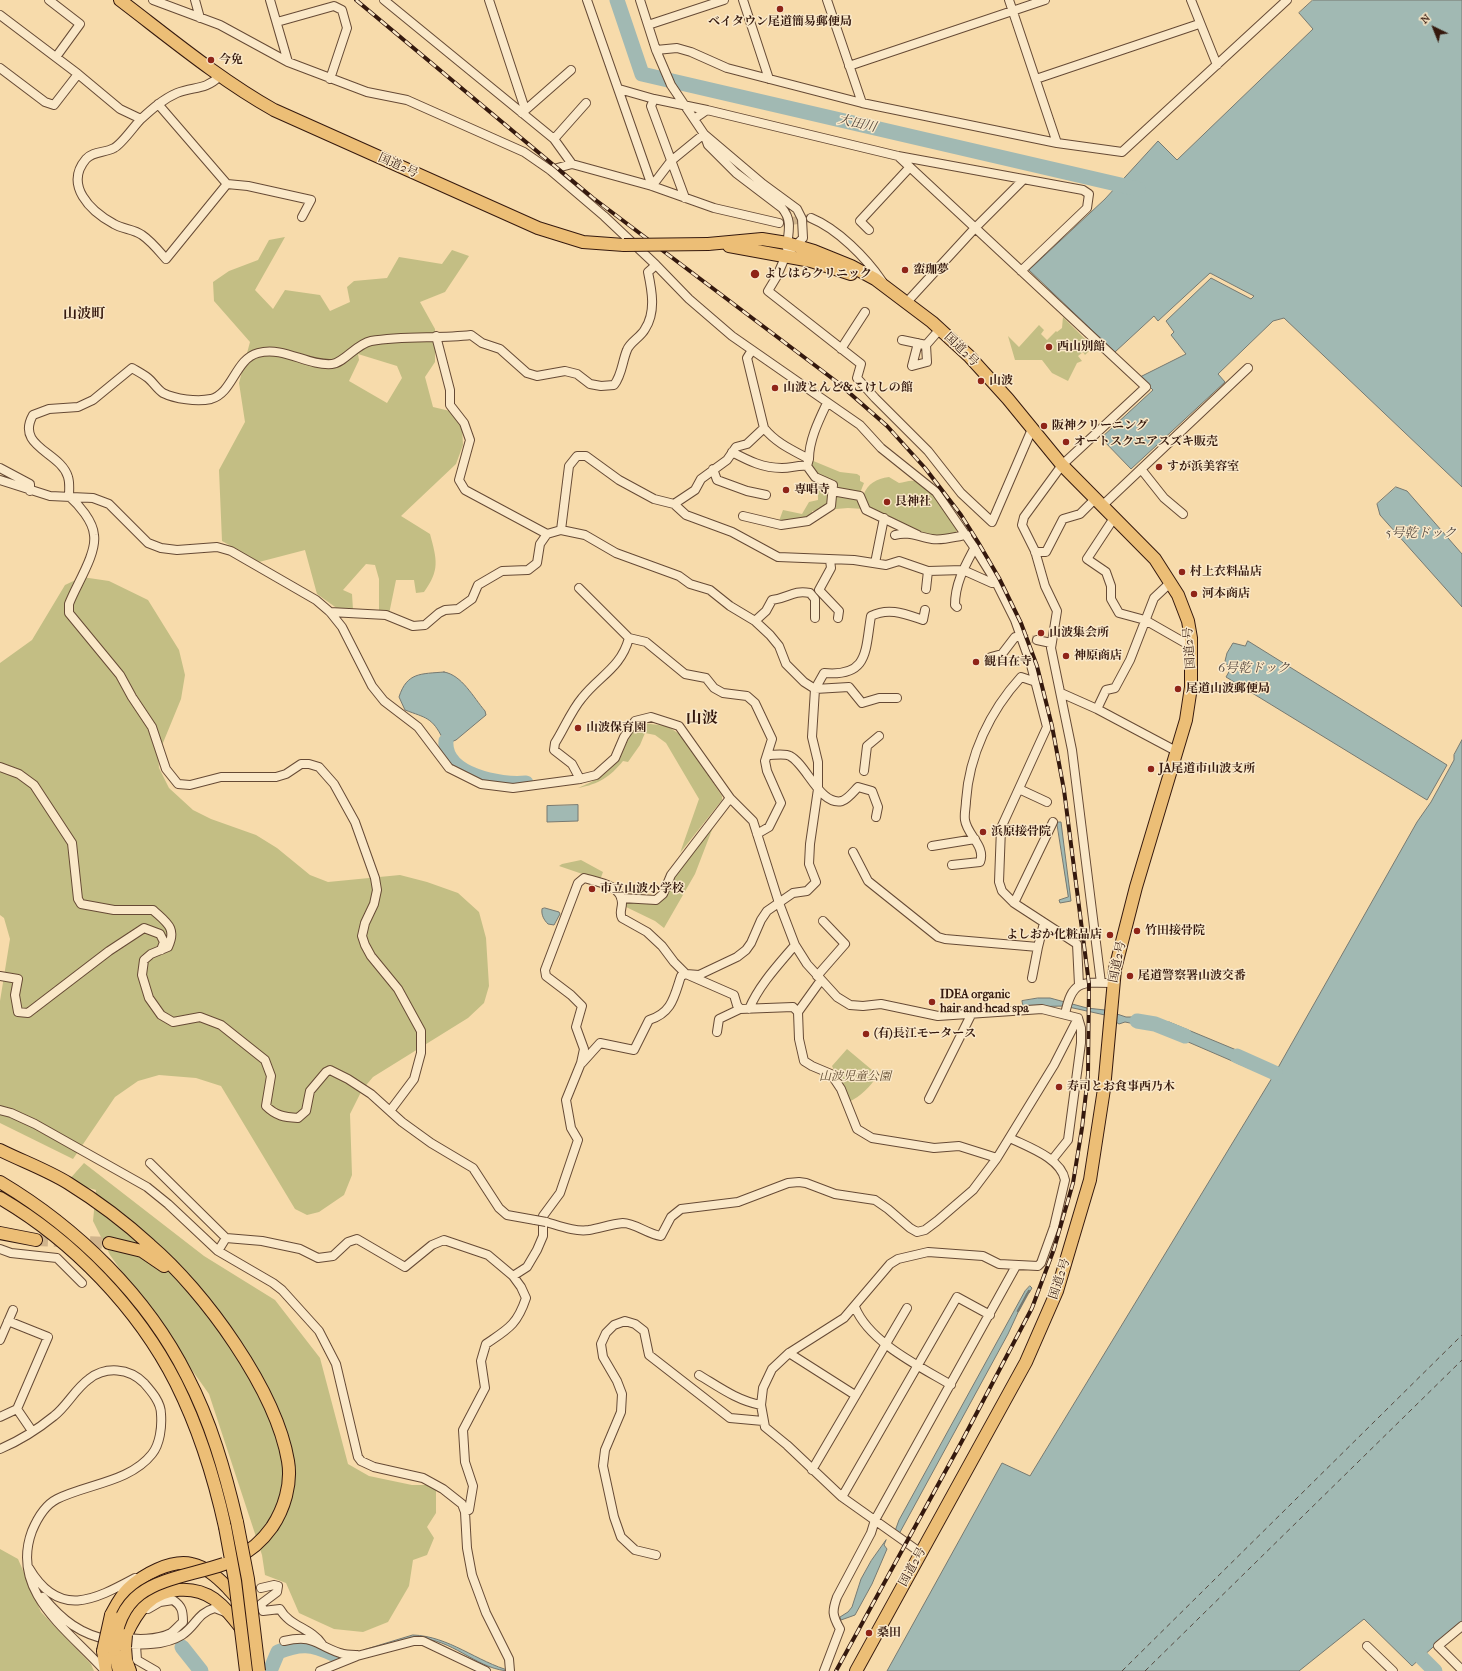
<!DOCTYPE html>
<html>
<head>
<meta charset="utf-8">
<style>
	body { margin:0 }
	#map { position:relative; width:1462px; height:1671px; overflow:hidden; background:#f7dbab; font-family:"IM FELL French Canon",serif }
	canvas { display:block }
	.north { position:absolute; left:1414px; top:8px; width:40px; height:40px; -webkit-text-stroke:3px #fae8c8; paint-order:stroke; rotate:317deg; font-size:11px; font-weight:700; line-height:16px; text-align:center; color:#35190e }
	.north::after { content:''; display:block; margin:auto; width:14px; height:18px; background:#35190e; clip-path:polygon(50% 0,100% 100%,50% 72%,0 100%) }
</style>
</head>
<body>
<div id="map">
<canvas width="1462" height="1671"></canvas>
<div class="north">N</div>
</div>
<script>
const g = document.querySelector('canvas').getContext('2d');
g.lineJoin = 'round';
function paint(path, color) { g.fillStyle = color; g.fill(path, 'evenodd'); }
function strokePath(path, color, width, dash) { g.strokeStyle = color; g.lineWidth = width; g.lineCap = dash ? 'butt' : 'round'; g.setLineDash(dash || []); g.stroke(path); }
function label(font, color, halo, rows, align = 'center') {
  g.font = font + ' "IM FELL French Canon","Noto Serif JP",serif'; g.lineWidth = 3; g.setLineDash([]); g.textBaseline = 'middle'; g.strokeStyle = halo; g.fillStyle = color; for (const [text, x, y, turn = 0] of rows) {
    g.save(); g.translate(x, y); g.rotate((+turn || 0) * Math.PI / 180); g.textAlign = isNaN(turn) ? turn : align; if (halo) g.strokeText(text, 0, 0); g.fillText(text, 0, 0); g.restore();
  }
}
paint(new Path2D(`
	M285,237L255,290L273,309L285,290L320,295L330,311L350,302L347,287L354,281L387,278L399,257L442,264L452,250L469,256L445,292L420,302L435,329V362L425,377L433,407L450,411L462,427L463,445L456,464L401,516L430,534C437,560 440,570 424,592L416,593L414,580H396L389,614L379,612V579L375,565L366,564L343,590L352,594L353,610L338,609L317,594L305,550L259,562L222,541L219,470L245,422L239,383L250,342L214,301L213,282L229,271L258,260L269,240ZM358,354L397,366L402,378L387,403L349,381L359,360Z
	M1063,317L1087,341L1089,351L1085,355L1083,352L1078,356L1082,361L1077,363L1068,381L1052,373L1042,360H1015L1008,336L1019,347L1039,325L1044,330L1041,334L1047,340L1056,331L1057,332L1062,328Z
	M811,460L840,472L857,474L860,476V481L864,483L860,493L864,509L848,508L812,511V517L779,521L783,510L802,514L809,502L818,500V477L809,467Z
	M889,477L899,483C905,482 912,479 918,482C936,490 947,511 959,526L955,534L934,537L868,509L863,496C868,483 876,479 889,477Z
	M82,577L109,581L148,600L179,650L185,675L181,699L158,755L159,768L169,788L193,810L211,819L256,835L277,848L310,875L328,882L400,875L427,882L458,893L479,912L486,938L489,986L484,1003L468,1018L373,1077L362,1090L350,1114L352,1175L344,1195L319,1212L307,1215L295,1209L221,1086L196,1078L159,1075L138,1081L115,1097L73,1159L0,1123V1001L10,939L4,918L0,915V663L32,640L65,585Z
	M642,723L667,726L681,735L722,796V800L680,853L699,799L666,743L655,735L645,733L640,745L628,762L623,761C610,777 599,784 578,788C595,781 610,773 620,757C627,744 629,732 642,723Z
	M715,822L695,874L664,928L655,921L624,906L628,902L655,904L672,875Z
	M581,860L603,872L600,880L559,866L562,864Z
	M847,1049L878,1075C870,1087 861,1096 849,1102L832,1066Z
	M84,1163L204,1256L275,1300L320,1358L348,1464L369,1476L412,1485H436V1513L427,1527L434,1538L427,1555L413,1560L409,1586L388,1622L363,1632L334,1629L299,1613L286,1583L265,1575L262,1555L209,1394L110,1255L93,1221L96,1190L67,1182Z
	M0,1549L18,1559L41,1612L91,1664L94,1671H0Z`), '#c3be84');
const water = new Path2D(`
	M1313,0H1462V487L1284,318L1273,321L1218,374L1225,382L1131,469L1101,438L1153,390L1140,377L1186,354L1171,335L1174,332L1166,321L1211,278L1251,299L1254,296L1210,273L1158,321L1154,316L1115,352L1029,270L1105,199L1158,141L1177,160L1313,29L1299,13Z
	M1396,487L1407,491L1462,554V607L1380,515L1377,504Z
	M1248,641L1447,765L1427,800L1226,677L1230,670L1225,661L1227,653L1233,643L1245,646Z
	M444,672C462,675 473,697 485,711L486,715L456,740L451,742L443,739C432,717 426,718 405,710L399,697C407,672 421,674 444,672Z
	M1462,740V1621L1412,1666L1364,1619L1299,1671H887L1002,1463L1030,1476L1275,1073L1417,822L1431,802L1454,760V755Z
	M578,805V821L547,822V806Z
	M1057,822H1061L1071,901L1060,903L1059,900L1068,897Z
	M545,908L559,912L560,914L554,925L548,924C544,920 541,915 542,909Z
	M1038,998H1050L1087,1008L1105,1010L1126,1017H1142L1158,1020L1155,1028L1125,1022L1119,1024L1105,1015L1064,1006L1023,1007L1022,1001Z
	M1169,1022L1258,1059L1253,1070L1165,1032Z
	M1030,1286L1032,1288L1029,1293H1027L1008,1334L899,1534L895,1531L899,1520L1025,1291Z
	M886,1540L884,1545L887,1549L872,1584L855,1615L841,1620L840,1617L848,1612L852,1607L861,1579L871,1561Z
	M413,1635C449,1636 477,1662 511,1671C480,1671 456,1642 425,1639C415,1638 381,1648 368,1651L364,1650Z`);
paint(water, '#a1b9b3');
strokePath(water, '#767971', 1);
strokePath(new Path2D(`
	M1018,1311L1029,1291`), '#767971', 2.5);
strokePath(new Path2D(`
	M617,0L642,74L1138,189
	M446,741C443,775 501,786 526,783
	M1137,1021L1155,1024L1185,1036
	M1237,1056L1275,1073
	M182,1647L201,1671
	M1422,1658L1435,1671
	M270,1671L278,1652C301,1643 311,1644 333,1654`), '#a1b9b3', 15);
strokePath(new Path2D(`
	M1122,1671L1462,1335
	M1145,1671L1462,1360`), '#554940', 1, [5, 4]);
strokePath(new Path2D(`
	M779,223L811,218
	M1020,637L1037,640`), '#d0b48c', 8, [8, 4]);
strokePath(new Path2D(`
	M36,1240L109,1243`), '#d0b48c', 12, [12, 6]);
const minor = new Path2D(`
	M49,0L80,24L56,57
	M153,0L220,25L288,62L367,92L407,100L524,152L550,170L604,216L656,265L689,299L732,336L860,425L881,448L936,492L978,553L996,582L1015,620L1031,665L1047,727L1001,828L999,882L1002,891L1014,903L1077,944L1079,985
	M195,0L200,18
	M270,0L288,62
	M384,0L554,139L572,164
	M489,0L524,106L522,113
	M587,0L652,186
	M640,0L656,50L671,85L704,134L708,145L736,173L782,208C793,221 788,232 787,248
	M743,0L769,79
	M827,0L862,103
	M1009,0L1057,143
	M1191,0L1217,65
	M0,15L78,74L120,109L141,119C152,109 163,99 177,93C194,86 204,91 220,76
	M277,22L334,6L342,10L347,28L330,79
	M648,25L724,0
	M656,50L677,48L691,52L727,68L862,103L1057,143L1122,152L1287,0
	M849,66L1045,0
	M0,68L45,102L54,105L78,74
	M1036,79L1199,24
	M619,89L654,99
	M158,104L227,184L248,186L311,200L302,217
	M522,113L571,70
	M141,119C134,126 122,144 114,148C105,153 93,151 86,159C64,185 90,211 114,224C122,229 134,229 142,235C151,241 159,251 166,259L227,184
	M694,119L707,110L898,156L1083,190L1089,194L1087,208L1021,271
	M704,134L763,184L797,209L802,219L803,238L786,255L777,276L768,291L861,364L857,378L875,398L928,451L961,493L992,522L1032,429
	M554,139L586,103
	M898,156L1146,387L1062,465L1024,517L1022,525L1035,551L1045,586L1057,611L1051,648L1072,750L1101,983
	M550,170L572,164L652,186L714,208L779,223
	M652,186L671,161L704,134
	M685,198L651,106L654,99L707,110
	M811,218C838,229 866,258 882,281
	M869,230L860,221L910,167
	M907,302L975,228L1023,180
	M436,336L450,390V405L464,423L470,440L459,480L465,490L547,534L561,530L585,535L616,553L679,576L690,584L710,590L730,606L755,621L770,635L779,646L786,664L804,682L815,689L849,687L862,703L879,698H897
	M902,340L926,345L927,362L912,366L918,343
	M926,345L940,329
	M841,349L865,312
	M752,350L747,358L764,428C776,443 792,450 809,459L807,466
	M732,452C749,461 763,468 782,468C792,468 797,465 807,466L815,477L833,485L831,506L808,521L781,525L743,516
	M809,459C809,440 819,420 827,403
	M0,468L30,484V491
	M713,469L717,480L747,491L766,495
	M1141,469L1164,498L1183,514
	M0,480L50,496L93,498L109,504L148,543L161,548L177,550L217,547L231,551L316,600L330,612L342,627L372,686L384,701L418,727L449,768L481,784L513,788L580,779L596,775L615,758L624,737L635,721L651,717L679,726L730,798L753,821L779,903L795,945L807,964L837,997L850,1005L863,1006L881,1004L938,1016L1042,1009L1078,1018
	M832,491L860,496L866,510L918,535
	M674,504L695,490L701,479L727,460L736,447L747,444L764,428
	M1102,506L1248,368
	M1114,518L1087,559L1106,572L1111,586V599L1119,613L1145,620L1187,644L1191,638
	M561,530L569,466L577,456H586L619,480L654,499L674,504L686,515L732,532L778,557L854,560L886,565L899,561L928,571L963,570L992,583L996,582
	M895,535C908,531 919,537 932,539C943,541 957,536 967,535
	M1035,552H1046L1063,519L1080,514L1095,499
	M830,560L831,568L819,590L839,611L838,618
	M875,563L884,518
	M579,588L629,638L646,642L685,674L706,678L714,688L723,693L747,696L755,703L772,739L765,761L767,771L781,803L769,827L757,834
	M926,589L928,571
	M957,607L955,605C955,583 965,566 975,547
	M330,612L386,615L413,626L425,625L439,613L445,610L458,609L472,599L478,585L502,571L528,570L537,563L540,544L547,534
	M755,621L766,611L772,600C789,598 792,590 810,593L815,599V618
	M1037,640L1051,643
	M991,657L1002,654L1015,637H1020
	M1061,693L1097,709L1176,751
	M1097,709L1106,690L1115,688L1130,660L1154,598L1171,582
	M768,755C774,755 785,753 790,756C807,765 820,806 842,801C848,799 854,791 858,787L872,791L878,807L876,817
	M0,767L19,774L34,785L72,843L78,899L81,904L114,910H153C167,923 177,928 168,947L151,954L144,960L142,975L149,998L161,1015L173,1022L200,1017L221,1025L265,1060L271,1076L266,1106C276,1116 284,1117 298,1118L306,1111L310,1091L326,1072L330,1070L348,1079L371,1094L402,1122L431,1143L473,1168L499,1208L507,1215L535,1220
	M864,771L867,746L879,736
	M580,779L572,764L554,750L555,743C564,729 571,711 582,698C599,676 621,668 629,638
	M1019,789L1047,802
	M932,846L975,839
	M853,852L868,881L938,937L945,939L1038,947L1044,923
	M952,865L980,862C986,846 967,835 965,820C964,814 966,807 966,801C969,755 990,711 1021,677L1036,682
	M621,898L656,900L663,894L671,875L730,798
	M1014,903L1053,822
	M0,976L18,979L15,995L18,1012L28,1013L109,951L144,928L160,934L164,942L161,950
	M817,976L845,944L823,921
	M1032,978L1038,947
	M821,980L798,1012L799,1039L804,1061L812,1066L831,1074L841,1089L857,1129L872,1138L934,1148L959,1146L997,1158
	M749,1009C759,985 779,964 795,945
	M1065,1014C1072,981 1080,982 1113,983
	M717,1032L719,1019L740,1009
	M582,1063L600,1043L634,1050L649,1020C672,1013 674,997 681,976L686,974L699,975L737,957L746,950L751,943L761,920L767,911L793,893L807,891L816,882L809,864L810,844L818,789V762L812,737L815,689L824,673C869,677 865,651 871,616C889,607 905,614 923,620L925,610
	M929,1099L972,1013
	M0,1110L11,1113L35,1124L147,1187L168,1204L218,1251L273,1283L282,1290L319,1331L336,1364L358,1457L361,1461L374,1467L423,1478L443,1489L462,1504L465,1512L467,1548L472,1575L486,1613L509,1659L510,1671
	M390,1111L414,1079L421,1053V1031L398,989L371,956L365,945L362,936L365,923L374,904L377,890L375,878L355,822L334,784L319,767L309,764H301L286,774L276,777H221L190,785L178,784L166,769L152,727L132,697L120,675L69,613V604C76,585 97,554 94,535C93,521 79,505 69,496C69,490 70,483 68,477C61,452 15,447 33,415L49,409L78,407L93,400L132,368C137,371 143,374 148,378C153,382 157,389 163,393C175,399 197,402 211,399C233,393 235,359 258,353C284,346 307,366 332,364C344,363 356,344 371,341C404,335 438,339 471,335L482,343L500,349L527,373L537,376L565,371L577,374L590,384L601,386L614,385C622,375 622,362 627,350C630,342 641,337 645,329C656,312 652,291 648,272L656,265
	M1052,1160L1068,1140L1081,1043V1028L1078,1018
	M150,1163L226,1238
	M546,1222C560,1226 575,1232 589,1230C600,1228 612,1224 623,1223C635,1223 647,1234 661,1236L671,1217L681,1209L738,1202L788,1183L799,1182L806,1183L835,1194L875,1200L888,1209L910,1228L917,1232L925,1230L937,1221L973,1190L997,1158L1054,1065L1078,1018
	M0,1249L11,1253L57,1258L82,1283
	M218,1251L226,1238L262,1241L300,1249L318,1258L333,1256L348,1242L357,1239L405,1267L432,1245L444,1240L488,1255L513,1276L527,1267L537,1250L543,1236V1216L560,1193L578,1140L571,1128L566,1100L581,1063L584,1049L576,1027L582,1006L571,995L546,976L545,970L578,883L584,878C597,882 622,885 622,903C622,909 619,913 622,918L647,932L662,946L674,962L686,974L734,995L737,1005L740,1009L793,1007L798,1012
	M855,1307C869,1342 919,1366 951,1385
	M0,1340L13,1310
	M789,1353L855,1395
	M699,1375C719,1387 738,1401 761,1405
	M17,1409L32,1431
	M0,1417L17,1409L48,1337L8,1321
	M0,1449C19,1441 38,1429 54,1416C67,1406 75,1389 89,1379C106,1366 129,1368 144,1383C151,1391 161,1402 161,1414C162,1427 160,1444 152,1454C130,1482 87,1484 57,1499C45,1505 37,1519 32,1531C9,1593 70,1631 105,1671
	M812,1470L907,1308
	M842,1497L957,1297L990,1315
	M465,1512L469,1510L473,1486L465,1462L463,1430L485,1388L481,1361L486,1344C508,1329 517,1325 526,1298L521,1287L513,1276
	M921,1553L842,1497L787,1445L765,1427L761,1405L763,1388L772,1369L789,1353L844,1318L890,1264L898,1259L928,1252L983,1256L999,1264L1038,1266L1041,1263L1054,1227L1065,1180C1061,1158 1028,1147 1010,1138
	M656,1555L635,1550L621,1537L614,1517L603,1466L605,1450L621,1412L622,1394L617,1381L603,1357L601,1344L606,1333L614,1325L625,1321L635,1324L644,1331L649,1355L730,1418L763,1421
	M29,1568C59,1619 94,1600 135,1578
	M261,1588L274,1585L278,1586L277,1592L261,1604L263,1611L280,1609C289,1626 311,1628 322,1644
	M43,1597C62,1620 81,1635 110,1640
	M1462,1626L1438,1646L1462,1670
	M121,1637C136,1640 157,1640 171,1633C175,1630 179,1625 183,1622C183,1611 182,1606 173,1600L160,1602L148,1609
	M284,1641C315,1634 315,1645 340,1653C345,1655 351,1655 356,1655
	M122,1643C141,1646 166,1645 182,1635C196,1626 197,1613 215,1608L225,1612
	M136,1645L137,1660L156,1671
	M1367,1646L1393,1671
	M320,1671L357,1656L414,1641H423L486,1671
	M824,1671L840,1629C832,1615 832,1611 837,1597L871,1533L875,1520L1016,1266`);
const highway = new Path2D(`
	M120,0C170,38 219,79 274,110L538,228L583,242L624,245
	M708,244L762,239L787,243L814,251L851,266L875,279L932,322L969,356L1008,399L1062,465L1155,559L1178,595L1188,621L1191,638V687L1186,720L1136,887L1115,969L1104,1089L1090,1180L1057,1291L1026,1362L856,1671
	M729,246L811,261L851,274
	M0,1150C22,1161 47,1170 68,1183C97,1201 125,1222 150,1245C204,1291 276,1390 288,1461C292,1484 284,1509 272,1527C262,1541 251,1551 236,1558
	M0,1182C77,1228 147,1296 187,1376C211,1422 225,1471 237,1522
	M0,1198C72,1240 138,1308 176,1383C199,1429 214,1477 225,1527
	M0,1233L36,1240
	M109,1243L142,1251L164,1266
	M111,1615C116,1606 120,1597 128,1589C142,1575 171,1559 192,1564C206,1567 217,1577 227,1587C233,1594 243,1603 246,1611C248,1616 248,1622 248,1627
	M126,1635C131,1624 137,1613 146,1604C163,1587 194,1585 214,1599C229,1610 239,1626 250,1640
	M125,1647L126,1660L130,1671
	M114,1650L119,1671
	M103,1651L106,1671`);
strokePath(minor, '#664a35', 10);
strokePath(highway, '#35190e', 14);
strokePath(minor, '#fae8c8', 8);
strokePath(highway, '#ecbe76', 12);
const rail = new Path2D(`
	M356,0L593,198L837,382L887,426L925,468L961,515L978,542L999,578L1021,623L1037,666L1052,726L1064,790L1089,984L1088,1075L1082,1128L1073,1183L1054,1249L1032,1308L962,1441L836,1671`);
strokePath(rail, '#35190e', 4);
strokePath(rail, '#fae8c8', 2.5, [8]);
const minorBridge = new Path2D(`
	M535,1220L546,1222`);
const highwayBridge = new Path2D(`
	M624,245L708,244
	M237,1522L248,1579L259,1671
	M225,1527L235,1581L246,1671
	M125,1647L126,1635
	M114,1650C119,1579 171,1582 224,1564
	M103,1651L111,1615`);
strokePath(minorBridge, '#664a35', 10, []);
strokePath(highwayBridge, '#35190e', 14, []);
strokePath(minorBridge, '#fae8c8', 8);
strokePath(highwayBridge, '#ecbe76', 12);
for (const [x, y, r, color] of [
	[780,9,4,"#8f2418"],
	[211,60,4,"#8f2418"],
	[905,270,4,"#8f2418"],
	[755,274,5,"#8f2418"],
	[1049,347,4,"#8f2418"],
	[981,381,4,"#8f2418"],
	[775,388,4,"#8f2418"],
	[1044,426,4,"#8f2418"],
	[1066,442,4,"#8f2418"],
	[1159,467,4,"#8f2418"],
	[786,490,4,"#8f2418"],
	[887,502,4,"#8f2418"],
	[1182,572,4,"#8f2418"],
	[1194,594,4,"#8f2418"],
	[1041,633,4,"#8f2418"],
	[1066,656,4,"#8f2418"],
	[976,662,4,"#8f2418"],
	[1178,689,4,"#8f2418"],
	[578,728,4,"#8f2418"],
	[1151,769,4,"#8f2418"],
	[983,832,4,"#8f2418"],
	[592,889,4,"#8f2418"],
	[1137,931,4,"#8f2418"],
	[1110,935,4,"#8f2418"],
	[1130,976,4,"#8f2418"],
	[932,1002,4,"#8f2418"],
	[866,1034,4,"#8f2418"],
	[1059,1087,4,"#8f2418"],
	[869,1633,4,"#8f2418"]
]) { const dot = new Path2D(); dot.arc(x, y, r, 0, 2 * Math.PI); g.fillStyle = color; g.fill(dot); strokePath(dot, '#fae8c8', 1.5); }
label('bold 12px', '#35190e', '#fae8c8', [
	["ベイタウン尾道簡易郵便局",780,22,"center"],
	["今免",219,60],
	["蛮珈夢",913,270],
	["よしはらクリニック",764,274],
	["西山別館",1057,347],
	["山波",989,381],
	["山波とんど&こけしの館",783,388],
	["阪神クリーニング",1052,426],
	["オートスクエアスズキ販売",1074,442],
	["すが浜美容室",1167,467],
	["専唱寺",794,490],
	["艮神社",895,502],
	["村上衣料品店",1190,572],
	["河本商店",1202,594],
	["山波集会所",1049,633],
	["神原商店",1074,656],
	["観自在寺",984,662],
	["尾道山波郵便局",1186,689],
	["山波保育園",586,728],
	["JA尾道市山波支所",1159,769],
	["浜原接骨院",991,832],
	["市立山波小学校",600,889],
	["竹田接骨院",1145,931],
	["よしおか化粧品店",1102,935,"right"],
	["尾道警察署山波交番",1138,976],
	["IDEA organic",940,995],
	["hair and head spa",940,1009],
	["(有)長江モータース",874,1034],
	["寿司とお食事西乃木",1067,1087],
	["桑田",877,1633]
], 'left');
label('12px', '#35190e', '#fae8c8', [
	["国道2号",398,166,24],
	["国道2号",961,350,44],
	["国道2号",1190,648,-94],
	["国道2号",1118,962,-78],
	["国道2号",1060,1279,-72],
	["国道2号",913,1567,-61]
]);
label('italic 12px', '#604b31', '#fae8c8', [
	["山波児童公園",855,1077]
]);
label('italic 13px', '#554940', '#fae8c8', [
	["大田川",857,124,13],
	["5号乾ドック",1421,534],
	["6号乾ドック",1254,669]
]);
label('bold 14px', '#35190e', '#fae8c8', [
	["山波町",84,315]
]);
label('bold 16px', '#35190e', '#fae8c8', [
	["山波",702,719]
]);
</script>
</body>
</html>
